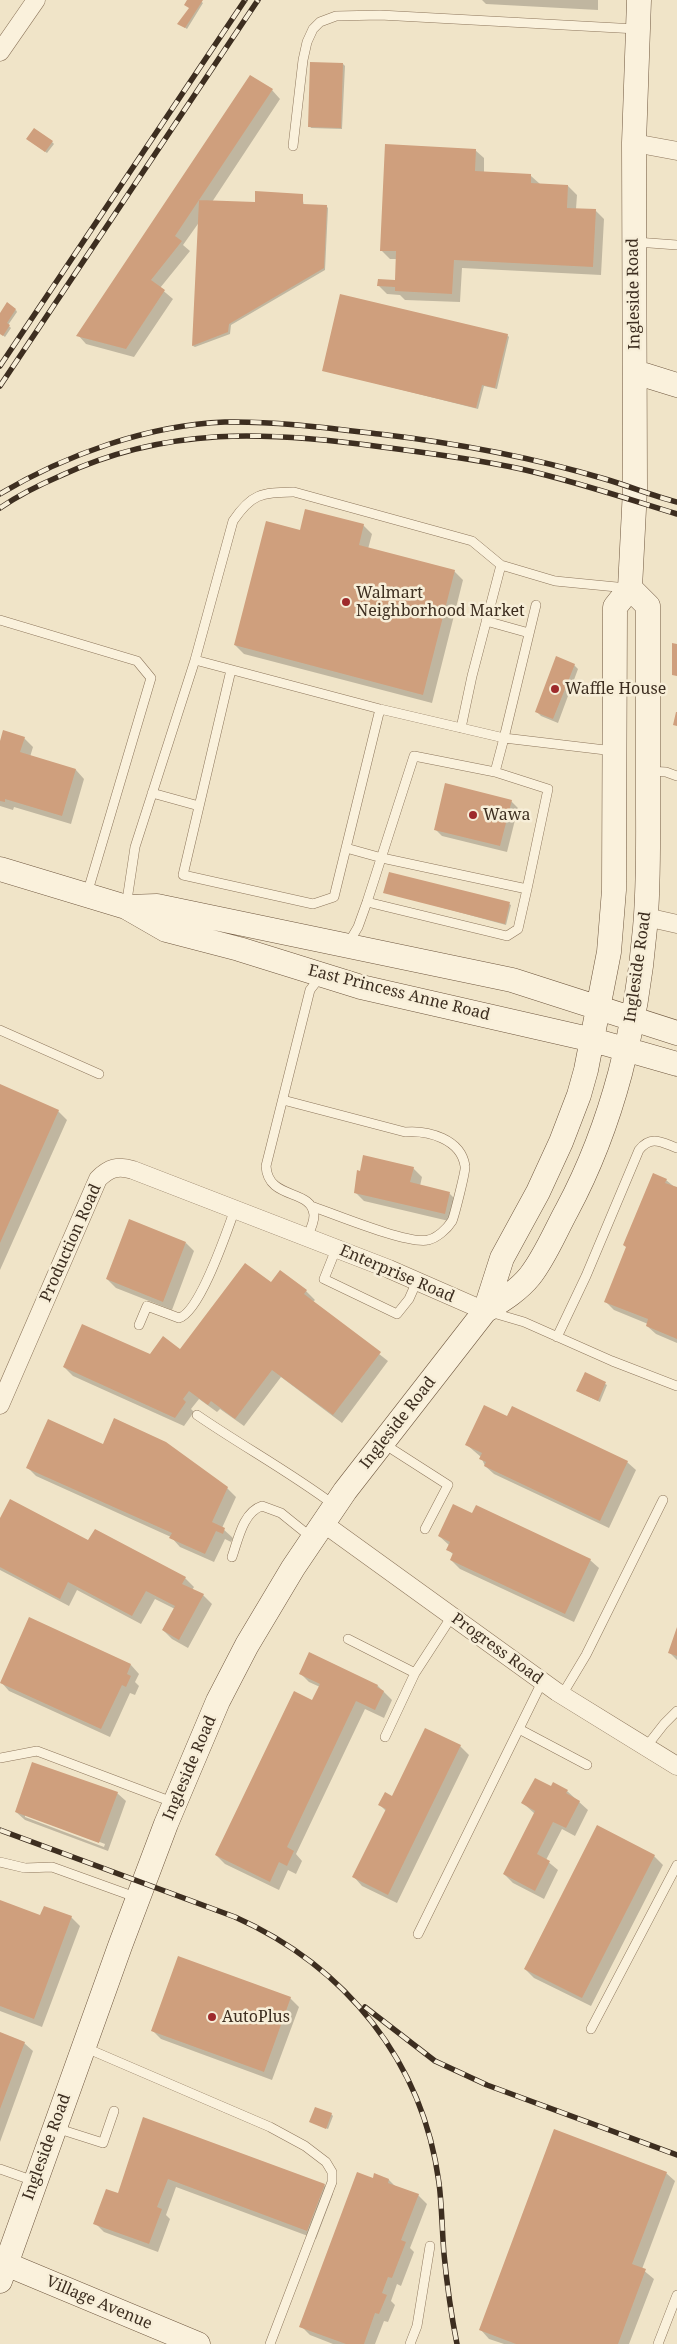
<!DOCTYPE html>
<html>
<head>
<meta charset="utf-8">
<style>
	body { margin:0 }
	canvas { display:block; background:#f0e4c8 }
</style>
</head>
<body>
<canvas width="677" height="2344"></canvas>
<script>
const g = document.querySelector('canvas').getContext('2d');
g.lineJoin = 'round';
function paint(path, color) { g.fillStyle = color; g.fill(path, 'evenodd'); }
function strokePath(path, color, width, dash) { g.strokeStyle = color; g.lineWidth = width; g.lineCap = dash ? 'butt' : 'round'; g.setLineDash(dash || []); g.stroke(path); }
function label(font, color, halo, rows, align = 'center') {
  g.font = font + ' "Noto Serif",serif'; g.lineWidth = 5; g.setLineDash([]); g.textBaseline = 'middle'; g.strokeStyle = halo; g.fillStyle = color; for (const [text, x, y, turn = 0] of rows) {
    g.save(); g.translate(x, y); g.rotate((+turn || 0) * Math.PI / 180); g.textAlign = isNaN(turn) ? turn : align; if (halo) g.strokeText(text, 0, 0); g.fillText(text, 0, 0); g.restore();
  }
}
paint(new Path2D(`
	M189,0H199L203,3L187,29L181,25L190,8Z
	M482,0H598V10L486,4Z
	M343,64L345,66L342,129L311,128L310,126Z
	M272,90L280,99L212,202L256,203L302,196L304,206L327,207L328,208L325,270L231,325L230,334L195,347L193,346L200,221L183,245L190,251L160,288L173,299L134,357L86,344L78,335Z
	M29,140L52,142L54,144L47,153Z
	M475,150L484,158V173L531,176L540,184L568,186L577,195L576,209L595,210L604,219L601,275L462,268L460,302L405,300L400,295L387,294L379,286L396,281L397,259H390L381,250Z
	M16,310L17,312L8,325L11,328L5,337L0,333V314Z
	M507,335L509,337L497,389L484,386L478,409L323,370Z
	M363,525L372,534L368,549L454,571L463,580L432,703L244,654L235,645L301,531Z
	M574,665L578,669L558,723L541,716L537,712Z
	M24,738L33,747L30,757L76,770L84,779L71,824L14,807L13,810L0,806V745Z
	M511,801L518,808L507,852L442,836L435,829Z
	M385,892L509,904L511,905L506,925Z
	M0,1085L58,1111L67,1120L0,1270Z
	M413,1168L422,1177L420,1186L449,1193L458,1202L453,1222L364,1201L355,1192Z
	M666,1180L677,1189V1343L656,1334L647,1326L648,1324L614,1310L605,1301L627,1248Z
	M186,1243L194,1251L172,1310L116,1288L107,1279Z
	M280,1272L306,1291L315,1300L313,1302L388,1361L342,1423L281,1377L244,1426L220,1409L217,1412L199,1399L191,1409L194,1412L184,1426L73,1376L64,1367L181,1351L271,1284Z
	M585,1373L607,1385L600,1402L579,1392Z
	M508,1418L627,1462L636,1470L609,1528L494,1474L485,1466L481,1457L467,1445Z
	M103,1446L227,1488L236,1497L222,1528L233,1538L231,1542L225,1539L214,1562L180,1547L171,1537L36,1476L28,1468Z
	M473,1515L590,1560L599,1568L574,1622L460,1569L451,1560L454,1555L447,1549L449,1545L439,1536Z
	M0,1521L89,1542L185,1578L194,1587L192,1590L203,1595L212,1604L188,1648L172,1639L163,1630L175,1609L155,1599L141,1624L77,1590L69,1606L0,1570Z
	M677,1630V1660L670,1653Z
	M310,1653L378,1686L392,1700L384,1718L365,1709L296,1854L302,1861L296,1874L288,1870L279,1890L225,1864L216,1855L312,1702L320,1687L309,1682L300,1673Z
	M131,1665L139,1674L135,1682L139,1686L135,1695L130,1693L110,1737L9,1691L1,1682Z
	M460,1746L469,1755L397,1903L362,1886L354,1877L386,1811L380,1805Z
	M551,1788L567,1791L588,1810L575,1836L562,1829L546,1860L558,1870L544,1899L513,1883L504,1874L535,1814L523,1803Z
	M117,1793L126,1801L108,1851L25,1820L16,1812ZM25,1814L105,1844L104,1847L25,1817Z
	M654,1856L663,1865L591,2006L534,1978L525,1969Z
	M0,1902L41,1917H71L80,1926L42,2027L0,2011Z
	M290,1998L299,2007L272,2080L161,2039L152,2030Z
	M0,2034L24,2043L33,2051L0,2142Z
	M331,2114L333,2116L328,2129L313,2123Z
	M144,2119L324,2185L333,2194L316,2239L176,2187L166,2215L170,2219L158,2252L104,2232L95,2223L119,2194Z
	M666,2173L675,2181L642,2269L654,2279L629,2344H504L489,2339L481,2330Z
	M375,2175L389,2180L396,2187L418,2195L427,2204L410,2248L414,2252L401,2286L397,2284L391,2301L395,2305L388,2322L384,2321L375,2344H333L310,2335L301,2326Z`), '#0003');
paint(new Path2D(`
	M187,0H203L185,28L177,24L189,8L184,5Z
	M310,62L343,63L341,128L308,127Z
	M250,75L273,89L175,236L182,241L151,280L165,290L126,349L76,336Z
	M34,128L53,141L45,152L26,139Z
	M385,144L476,149L475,171L531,174V183L568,185L567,208L596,209L593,267L454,260L452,294L395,291V287L377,286L378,279L395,280L396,251H380Z
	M255,191L303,194V204L327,205L324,268L229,324L228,332L192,346L199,200L255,202Z
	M340,294L508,334L495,388L482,385L476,408L322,371Z
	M7,302L16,309L7,323L10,325L3,336L0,334V313Z
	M305,509L364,524L359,545L455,570L423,695L234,645L266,521L300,530Z
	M672,643L677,644V676L672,675Z
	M556,656L575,664L553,719L535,712Z
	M676,712H677V726L673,725Z
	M3,730L25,737L20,752L76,769L62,816L5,799V802L0,801V741Z
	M445,783L512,800L500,846L434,830Z
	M389,872L510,902L505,924L383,893Z
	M0,1084L59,1110L0,1243Z
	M363,1155L414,1167L410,1182L450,1192L445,1214L354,1193L357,1170L360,1171Z
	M653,1173L667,1179L665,1183L677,1187V1339L646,1326L648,1319L604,1302L626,1247L623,1245Z
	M129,1219L186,1242L163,1302L106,1279Z
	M245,1263L271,1282L280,1270L307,1290L304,1294L381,1352L333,1415L272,1370L235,1419L211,1401L208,1405L189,1391L183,1399L186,1402L175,1418L63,1367L82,1324L150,1354L163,1336L180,1349Z
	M585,1372L606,1382L598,1401L576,1391Z
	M484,1405L507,1416L512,1406L628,1461L600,1521L484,1466L486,1462L479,1459L482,1453L465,1445Z
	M114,1418L166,1442L228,1487L212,1522L225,1528L223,1534L216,1531L205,1554L169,1538L172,1533L26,1468L48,1419L103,1444Z
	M10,1499L88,1540L95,1529L186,1577L182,1584L204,1594L179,1640L162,1630L175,1606L146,1591L132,1616L68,1582L60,1599L0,1567V1518Z
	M453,1504L472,1513L476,1505L591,1559L565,1614L450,1560L453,1553L446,1550L450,1542L438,1536Z
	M29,1617L131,1664L127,1674L131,1676L126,1687L122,1685L101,1729L0,1683Z
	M677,1627V1656L668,1653Z
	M309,1652L378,1685L377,1687L384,1691L375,1710L356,1701L287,1847L294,1851L287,1866L279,1862L270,1882L215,1855L294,1691L312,1700L320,1684L299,1674Z
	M425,1728L461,1745L388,1895L352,1877L386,1809L378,1805L385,1792L392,1796Z
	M32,1762L118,1792L99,1843L15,1812Z
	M535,1778L551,1786L553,1782L568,1790L566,1793L580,1801L566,1828L553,1822L537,1854L550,1861L535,1891L503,1874L535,1811L521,1803Z
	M597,1825L655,1855L582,1998L524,1969Z
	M0,1900L40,1915L44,1906L72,1916L34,2019L0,2006Z
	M178,1956L291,1997L264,2072L151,2031Z
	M0,2032L25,2042L0,2109Z
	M315,2107L332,2113L326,2129L309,2122Z
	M143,2117L325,2184L307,2231L168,2179L157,2207L162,2209L149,2244L93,2224L106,2189L118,2193Z
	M554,2129L667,2172L632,2264L646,2269L618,2344H516L479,2330Z
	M357,2172L373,2178L374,2173L389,2179L388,2183L419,2194L401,2240L406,2242L392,2278L388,2277L382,2293L387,2295L379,2314L375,2313L364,2344H346L299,2327Z`), '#cf9f7d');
const lane = new Path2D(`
	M293,146L303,60L307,42L313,29L320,22L336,16L380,15L637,29
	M636,242L677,245
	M0,620L137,661L151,678L87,894
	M486,621L529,633
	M195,660L233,521C252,493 261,493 294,492L472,541L501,565
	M231,670L183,875L313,904L334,897L380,709
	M461,728L472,676L501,565L555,581L627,588
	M648,771L666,772L677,776
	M152,793L199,806
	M346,848L382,858L527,889L548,789L495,772
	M367,902L507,936L518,929L527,889
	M126,907L135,847L195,660L380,709L504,738L536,605
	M348,944L358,927L367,902L414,756L495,772L504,738L614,751
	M0,1030L99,1074
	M283,1100L405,1132C428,1130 461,1139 465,1166C466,1170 454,1217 452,1221C447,1229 437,1238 428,1240C409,1245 334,1214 311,1206
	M307,1237C310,1231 314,1222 314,1215C312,1188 268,1201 266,1166L310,990L320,977
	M336,1249L324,1279L397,1314L409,1299L417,1281
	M490,1312L524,1322L612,1361L677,1386
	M139,1325L147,1306L179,1318C200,1312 227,1231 235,1209
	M557,1337L586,1276L639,1150C651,1135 661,1142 677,1148
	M197,1415C242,1446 290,1472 334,1505
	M384,1444L448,1485L425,1529
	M232,1557C238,1540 243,1512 262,1506L281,1513L312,1538
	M348,1639L415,1673L452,1616
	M562,1695L586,1655L663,1500
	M519,1729L587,1765
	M385,1737L415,1673
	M646,1747L664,1724L677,1711
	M0,1758L37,1751L175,1803
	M0,1862L25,1868L52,1867L138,1898
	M418,1934L542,1682
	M591,2029L677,1865
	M86,2048L270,2127L305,2146L326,2162L332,2172V2182L270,2344
	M56,2128L103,2143L114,2111
	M0,2169L34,2181
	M410,2344L417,2326L430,2246
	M658,2344L677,2295`);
const street = new Path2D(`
	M0,52L36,0
	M634,143L677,151
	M646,917L677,924
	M0,1405L98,1179C109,1168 118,1165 133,1170L389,1269L485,1311
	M323,1523L557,1692L677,1766`);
const secondary = new Path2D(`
	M635,372L677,385
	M0,869L126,907L166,930L239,949L361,987L593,1040L677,1064
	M126,907L157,906L512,980L677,1033
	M485,1311C501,1301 518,1291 530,1276C545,1257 555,1232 567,1210C613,1124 637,1024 645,928C649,885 648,842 648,799C648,735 648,670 648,606L630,588
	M6,2264L198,2344
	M0,2281L120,1946L166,1824L218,1701L247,1645L293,1568L345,1491L485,1311L502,1258L538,1192L561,1142L579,1095L586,1070L609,952L614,890L615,607L630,588L635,489L634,143L639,0`);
strokePath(lane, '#8d765c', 10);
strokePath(street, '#8d765c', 19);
strokePath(secondary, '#6f573f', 25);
strokePath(lane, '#faf1dc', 9);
strokePath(street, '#faf1dc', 18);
strokePath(secondary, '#faf1dc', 24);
const rail = new Path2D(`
	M0,366L245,0
	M0,386L258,0
	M0,494C65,455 148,425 225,422C276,421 328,428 379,434C456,443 531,457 605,479C629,486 653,496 677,502
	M0,508C19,495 39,485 60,476C167,426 268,431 382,447C429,453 475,459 521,469C574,481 625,498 677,514
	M0,1830L235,1917C345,1966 423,2061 439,2183C442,2206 442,2231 444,2254C447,2285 451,2314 457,2344
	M365,2007L435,2061L487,2085L677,2155`);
strokePath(rail, '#3d2e20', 5.5);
strokePath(rail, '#f7eed8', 4, [11]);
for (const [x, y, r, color] of [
	[346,602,5,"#9e2a2b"],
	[555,689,5,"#9e2a2b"],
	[473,815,5,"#9e2a2b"],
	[212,2017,5,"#9e2a2b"]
]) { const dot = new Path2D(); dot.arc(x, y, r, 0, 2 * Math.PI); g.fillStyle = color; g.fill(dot); strokePath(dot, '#f7eed8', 2); }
label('16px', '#3d2e20', '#f7eed8', [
	["Ingleside Road",634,294,-91],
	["Ingleside Road",638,967,-82],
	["East Princess Anne Road",399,993,14],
	["Production Road",71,1243,-66],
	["Enterprise Road",397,1274,23],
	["Ingleside Road",398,1423,-52],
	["Progress Road",497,1649,36],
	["Ingleside Road",190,1768,-67],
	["Ingleside Road",47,2147,-70],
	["Village Avenue",99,2303,23]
]);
label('16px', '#3d2e20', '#f7eed8', [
	["Walmart",356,593],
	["Neighborhood Market",356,611],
	["Waffle House",565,689],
	["Wawa",483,815],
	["AutoPlus",222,2017]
], 'left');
</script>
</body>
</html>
